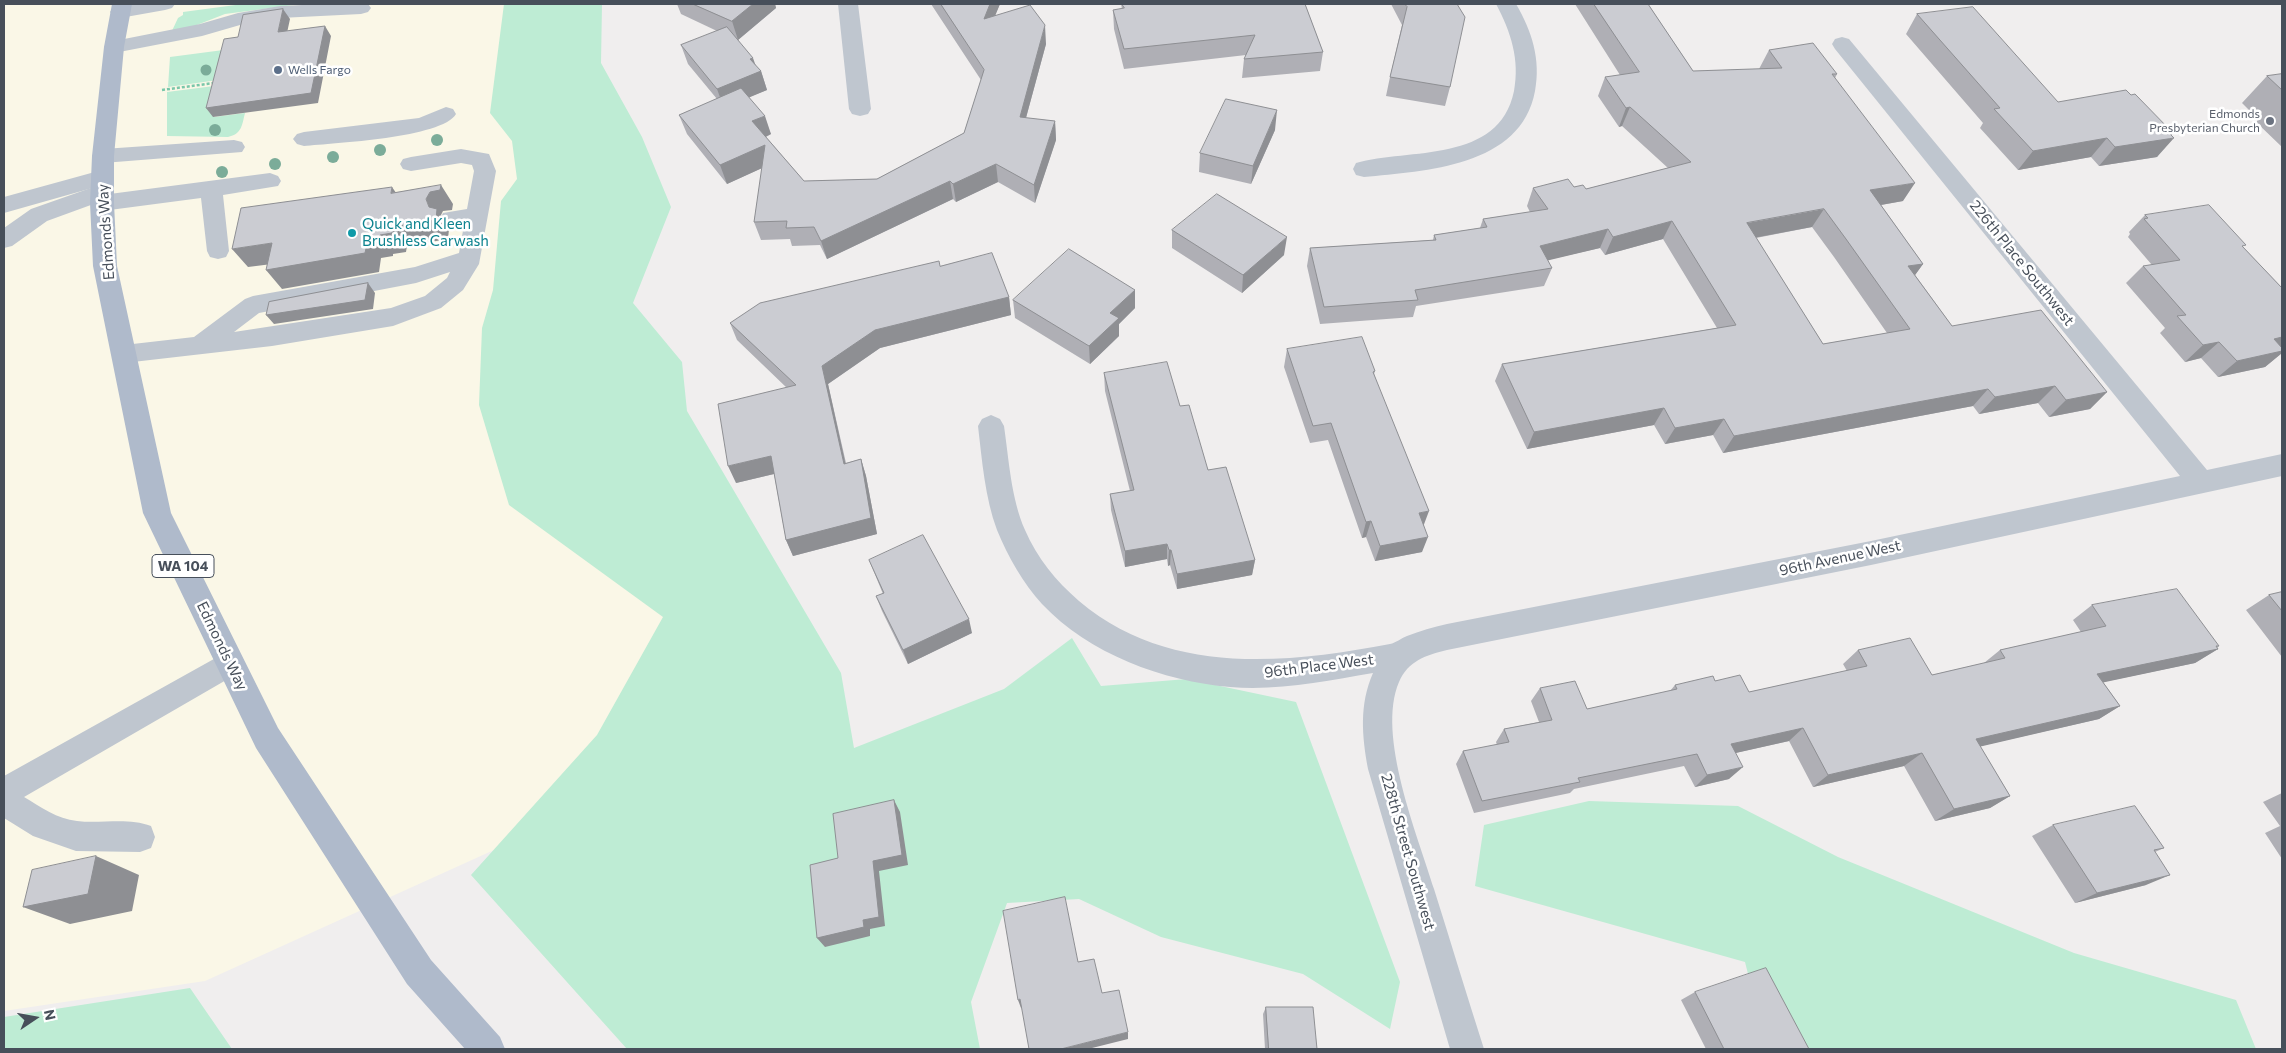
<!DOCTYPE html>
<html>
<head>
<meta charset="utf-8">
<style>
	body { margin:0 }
	#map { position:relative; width:2286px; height:1053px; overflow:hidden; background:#f0eeee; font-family:Commissioner,sans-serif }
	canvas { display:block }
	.frame { position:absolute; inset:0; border:5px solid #474f5a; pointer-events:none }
	.north { position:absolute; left:10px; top:993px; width:50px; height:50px; -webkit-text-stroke:4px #fff; paint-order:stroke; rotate:78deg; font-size:14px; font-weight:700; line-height:20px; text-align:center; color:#474f5a }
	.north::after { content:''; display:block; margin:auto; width:18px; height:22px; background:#474f5a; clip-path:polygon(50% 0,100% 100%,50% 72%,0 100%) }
</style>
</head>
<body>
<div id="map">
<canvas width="2286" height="1053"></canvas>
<div class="frame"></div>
<div class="north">N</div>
</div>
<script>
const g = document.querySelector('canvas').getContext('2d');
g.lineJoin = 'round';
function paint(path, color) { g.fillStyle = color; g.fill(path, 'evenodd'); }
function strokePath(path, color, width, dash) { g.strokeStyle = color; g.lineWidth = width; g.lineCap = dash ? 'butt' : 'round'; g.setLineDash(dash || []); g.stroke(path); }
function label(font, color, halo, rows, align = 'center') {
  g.font = font + ' Commissioner,sans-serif'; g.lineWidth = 5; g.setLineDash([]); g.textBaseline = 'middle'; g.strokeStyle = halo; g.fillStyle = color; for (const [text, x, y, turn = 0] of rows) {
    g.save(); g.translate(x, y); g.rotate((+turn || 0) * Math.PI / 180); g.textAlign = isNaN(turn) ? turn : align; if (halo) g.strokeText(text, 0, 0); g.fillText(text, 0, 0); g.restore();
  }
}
paint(new Path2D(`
	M4,4H590L593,333L807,708L205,981L4,1011Z`), '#faf7e7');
paint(new Path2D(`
	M243,4H301L225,14L179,32L171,33L178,18L183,15V12Z
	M504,4H602L601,63L642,137L671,207L633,303L682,362L687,411L841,673L854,748L1004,689L1072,638L1101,686L1187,679L1296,702L1400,982L1390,1029L1303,974L1161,937L1079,899L1007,903L971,1002L980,1049H627L471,875L597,735L663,617L509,505L479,405L482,328L493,290L501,201L517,179L512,141L490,113Z
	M231,49L218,80L168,87L170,57Z
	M222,85L214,117L245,113C242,125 242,134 228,137L167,136V92Z
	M1589,801L1738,806L1838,857L2074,953L2236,1000L2256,1049H1767L1745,962L1475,886L1484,825Z
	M190,988L232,1049H4V1017Z`), '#beecd4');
strokePath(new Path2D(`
	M162,90L214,83`), '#79c7a9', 2.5, [3, 2]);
paint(new Path2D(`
	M132,4H175L172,8L165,10L120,18L113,16L110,12L113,8Z
	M324,4H368L371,8L368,12L361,14L280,18L240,25L202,36L114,53L107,52L104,47L107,42L114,41L200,24L238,13L280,6Z
	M446,107L453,109L456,114C442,138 334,143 304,146L297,144L293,139L297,134L304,132L419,118Z
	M234,140L242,142L245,147L242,152L103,163L95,161L92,156L95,151L103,149Z
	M461,149L489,154L496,171L479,264L463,290L441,308L393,326L272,346L124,363L116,361L112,354L116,347L124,345L194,337L245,299L253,296L415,267L459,253L464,225L451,227L443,225L440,219L443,213L467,209L474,171L472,165L461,163L411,171L403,169L400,164L403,159L411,157ZM450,272L447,278L425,296L391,308L234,332L259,313L416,283Z
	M102,170L110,173L113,178L110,183L4,213V197Z
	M270,173L278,176L281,181L278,186L223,195L229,251L226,257L218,259L210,257L207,251L201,198L102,211L94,209L91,203L94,197L102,195Z
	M230,650L240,654L244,663L240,672L24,797C41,807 57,819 77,821C101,824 128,817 151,826L155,837L151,848L140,852L76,851L33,836L4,818V776Z`), '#bfc6cf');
paint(new Path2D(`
	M838,4H858L871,109L868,114L860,116L852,114L849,109Z
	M1496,4H1516C1532,31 1541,60 1535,91C1521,167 1425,171 1364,177L1356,175L1353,169L1356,163C1409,148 1499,164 1514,91C1520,60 1511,32 1496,4Z
	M1842,37L1849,39L2207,470L2282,454V476L1871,565L1447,650C1426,655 1408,661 1399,682C1376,735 1418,836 1434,889C1451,943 1467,996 1484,1049H1450L1368,769C1362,736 1359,705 1373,673C1326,681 1278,691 1230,687C1163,681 1089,654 1042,604C1023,583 1008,557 997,530C985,498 982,460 978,426L982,419L991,415L1000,419L1004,426C1009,460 1011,498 1025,530C1037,558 1056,581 1079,601C1168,676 1284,664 1390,644C1396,643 1401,638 1407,636C1420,631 1433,627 1447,624L1871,541L2180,476L1835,49L1832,44L1835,39Z
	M102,184L110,186L113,192L110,198L47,221L12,246L4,248V228L31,209Z`), '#bfc6cf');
paint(new Path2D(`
	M112,4H132L124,47L114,156V203L117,266L171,513L278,728L431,960L500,1037L505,1049H465L407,984L256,748L143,513L93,266L90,203L92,156L104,47Z`), '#afbacb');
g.fillStyle = '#7bac99';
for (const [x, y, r] of [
	[206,70,5.5],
	[215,130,6],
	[437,140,6],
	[380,150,6],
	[333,157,6],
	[275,164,6],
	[222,172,6]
]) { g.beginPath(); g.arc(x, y, r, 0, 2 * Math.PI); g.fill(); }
paint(new Path2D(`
	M677,4H775L776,8L738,40L755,65L761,71L767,90L749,97L771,134L766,137L804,181L877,179L964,133L981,80L931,4H1000L995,15L1046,44L1026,118L1055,121L1056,140L1035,203L998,182L956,202L953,199L827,259L820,245L792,246L790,239L761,240L754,222L762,168L727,184L687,134L679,115L717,99L688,64L681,45L717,31L681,14Z
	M1121,4H1305L1323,52L1320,71L1242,78L1244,59L1246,55L1124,69L1114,29L1113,10L1122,9Z
	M1391,4H1457L1450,87L1445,106L1386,96L1390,77L1402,25Z
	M1575,4H1648L1693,71L1759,69L1769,50L1837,74L1835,78L1903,201L1881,205L1923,264L1915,275L1952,326L2107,392L2090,409L2049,417L2038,403L1979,414L1973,406L1723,453L1713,435L1665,444L1654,425L1527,449L1495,381L1502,364L1717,328L1663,239L1605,255L1600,248L1547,260L1552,268L1544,286L1416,306L1413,317L1320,324L1307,266L1310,248L1433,240L1434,235L1480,228L1483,219L1530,212L1527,206L1533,188L1574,187L1586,189L1668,168L1622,126L1619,127L1598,96L1605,77L1620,75ZM1812,227L1834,257L1887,333L1823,344L1756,238Z
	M1917,14L2058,102L2171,135L2157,157L2099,166L2091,157L2018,170L1980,128L1983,123L1906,34Z
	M2282,74V147L2256,122L2258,119L2242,103L2267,76Z
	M1275,130L1251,184L1199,172L1200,153Z
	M2145,215L2243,247L2282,288V353L2265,367L2218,377L2201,358L2185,362L2160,333L2165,328L2126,283L2143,266L2152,265L2128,237L2130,234L2129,232Z
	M1172,230L1284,255L1242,293L1172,248Z
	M940,266L1009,297L1011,315L880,348L828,384L846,463L861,459L866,476L877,534L793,556L786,540L774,474L736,483L787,388L737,340L730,323Z
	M1135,290V308L1119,324V336L1090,364L1015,318L1013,300Z
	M1287,349L1375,371L1374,374L1424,525L1422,552L1375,561L1366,537L1362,538L1328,440L1310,443L1284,367Z
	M1104,373L1180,406L1208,470L1255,560L1252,575L1177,589L1170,565L1168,566L1167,559L1125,567L1111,510L1110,494L1130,491L1105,391Z
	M869,560L972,633L908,664L882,611L876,596L883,594Z
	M2282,592V657L2246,610L2269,595Z
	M2092,605L2217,647L2218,649L2195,663L2103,682L2120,706L2099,719L1980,746L2010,796L1990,808L1935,821L1904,766L1813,787L1789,741L1735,753L1729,779L1695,787L1684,766L1574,789L1570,793L1474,813L1456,764L1463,751L1497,745L1496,742L1504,729L1539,722L1531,701L1540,688L1587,709L1670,691L1675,685L1715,681L1749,692L1847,671L1843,664L1858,650L1932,675L1984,663L2000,650L2081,632L2073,620Z
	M2282,793V859L2265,833L2280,826L2263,802Z
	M2053,825L2164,848L2155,852L2146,885L2075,903L2032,836Z
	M1695,992L1809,1049H1706L1681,1000Z
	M1266,1007L1317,1049H1265L1263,1014Z`), '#afafb5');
paint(new Path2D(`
	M753,4H775L776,8L738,40L732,21Z
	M990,4H1000L986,38L984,19Z
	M283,9L290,19L285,42L278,32Z
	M1045,25L1046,44L1021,136L1020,117Z
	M325,26L331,36L318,103L213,117L206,108Z
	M753,58L758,72L761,71L767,90L724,108L717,89L750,59Z
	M1630,107L1622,126L1619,127L1626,108Z
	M1277,110L1275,130L1251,184L1253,166Z
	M765,116L771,134L759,140L752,121Z
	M1055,121L1056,140L1035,203L1034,185Z
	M2173,133L2168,139L2174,138L2157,157L2099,166L2115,147Z
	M2107,138L2091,157L2018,170L2033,151Z
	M765,145L771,164L727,184L720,165Z
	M996,164L998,182L956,202L953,184Z
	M950,181L953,199L827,259L821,241Z
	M1915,183L1903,201L1858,209L1870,190Z
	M441,185L453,204L452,210L443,211L441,215L449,229L448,239L407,246L406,252L393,254V256L381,258L379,272L282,289L266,270L368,239L393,227L429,207L426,199L430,192Z
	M392,187L405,206L391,193Z
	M1824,209L1812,227L1737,241L1747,223Z
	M1672,221L1663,239L1605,255L1613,237Z
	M1608,229L1600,248L1533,264L1540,246Z
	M1287,237L1284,255L1242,293L1243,275Z
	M272,243L288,262L248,267L232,249Z
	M1923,264L1910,282L1908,266Z
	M368,283L375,293L373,309L274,324L266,315Z
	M1135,290V308L1119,324V336L1090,364L1089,346L1110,313Z
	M1009,297L1011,315L880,348L828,384L849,480L844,464L822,366L875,330Z
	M2282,337V350L2274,339Z
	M2219,342L2201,358L2185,362L2203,345Z
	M2282,351V353L2265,367L2218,377L2237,361Z
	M2055,386L2038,403L1979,414L1995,397Z
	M1988,389L1973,406L1723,453L1734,436Z
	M2107,392L2090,409L2049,417L2066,400Z
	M1664,408L1654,425L1527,449L1534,432Z
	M1724,419L1713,435L1665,444L1675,428Z
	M771,456L778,473L736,483L728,466Z
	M861,459L866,476L877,534L793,556L786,540Z
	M1429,511L1423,527L1419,513Z
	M1371,521L1366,537L1362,538L1366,522Z
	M1428,537L1422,552L1375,561L1380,546Z
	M1167,544V559L1125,567V551Z
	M1169,550H1171L1170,565L1168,566Z
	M1255,560L1252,575L1177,589V574Z
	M969,619L972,633L908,664L903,650Z
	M2219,646L2213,650L2218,649L2195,663L2077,688L2097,674Z
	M2120,706L2099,719L1957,752L1976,739Z
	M1803,728L1789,741L1718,757L1731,744Z
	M1922,753L1904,766L1813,787L1828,775Z
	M1743,767L1729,779L1695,787L1707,775Z
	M2010,796L1990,808L1935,821L1954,809Z
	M894,800L900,812L908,865L879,871L885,926L870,929V936L825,947L817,938L863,920L873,861Z
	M96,856L139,875L132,911L70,924L23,907Z
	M2170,875L2146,885L2075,903L2097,893Z
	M1020,999L1023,1006L1021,1008L1018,1000Z
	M1128,1032V1039L1088,1049H1061Z`), '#8e8f93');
const building = new Path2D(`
	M693,4H753L732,21Z
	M941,4H990L984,19L1030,5L1045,25L1020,117L1055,121L1034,185L996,164L953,184L950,181L821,241L814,227L786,228L787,221L754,222L765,145L720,165L679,115L741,88L765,116L752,121L804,181L877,179L964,133L984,70Z
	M1122,4H1305L1323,52L1244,59L1255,35L1124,49L1113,10L1124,8Z
	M1405,4H1457L1465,17L1450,87L1390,77L1407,7Z
	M1594,4H1648L1693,71L1782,68L1769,50L1813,43L1837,74H1832L1915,183L1870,190L1923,264L1908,266L1952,326L2041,310L2107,392L2066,400L2055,386L1995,397L1988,389L1734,436L1724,419L1675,428L1664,408L1534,432L1502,364L1736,325L1672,221L1613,237L1608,229L1540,246L1552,268L1415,290L1418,300L1324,307L1310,248L1436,240L1434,235L1487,227L1483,219L1548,209L1533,188L1568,179L1574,187L1583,185L1586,189L1691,162L1630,107L1626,108L1605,77L1639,72ZM1824,209L1846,239L1910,329L1823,344L1747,223Z
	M1973,7L2058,102L2126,90L2131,95L2135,94L2173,133L2170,134L2174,138L2115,147L2107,138L2033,151L1994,109L2000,108L1917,14Z
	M283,9L278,32L325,26L311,93L206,108L224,39L238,37L243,15Z
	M727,27L753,58L750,59L761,71L717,89L681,45Z
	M2282,74V90L2267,76Z
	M1226,99L1277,110L1253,166L1200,153Z
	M441,185L440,190L430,192L426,199L429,207L437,209L436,220L393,227L392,233L380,235V237L368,239L365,253L266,270L272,243L232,249L241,208L392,187L391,193Z
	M1217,194L1287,237L1243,275L1172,230Z
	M2209,205L2246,245L2242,246L2282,288V337L2274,339L2282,348V351L2237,361L2219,342L2203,345L2177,316L2186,315L2143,266L2180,260L2144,219L2148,218L2145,215Z
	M1069,249L1135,290L1110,313L1119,318L1089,346L1013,300Z
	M992,253L1009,297L875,330L822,366L844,464L861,459L871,518L786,540L771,456L728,466L718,404L796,385L730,323L760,303L939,261L940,266Z
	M368,283L365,300L266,315L269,302Z
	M1362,337L1375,371L1373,372L1429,511L1419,513L1428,537L1380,546L1371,521L1366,522L1331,423L1313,426L1287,349Z
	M1167,362L1180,406L1189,405L1208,470L1226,467L1255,560L1177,574L1171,550H1169L1167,544L1125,551L1110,494L1134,490L1104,373Z
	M923,535L969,619L903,650L876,596L884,593L869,560Z
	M2177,589L2219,646H2216L2218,649L2097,674L2120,706L1976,739L2010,796L1954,809L1922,753L1828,775L1803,728L1731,744L1743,767L1707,775L1697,754L1578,778L1580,782L1482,801L1463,751L1509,742L1504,729L1552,720L1540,688L1575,681L1587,709L1677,689L1675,685L1713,676L1715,681L1740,675L1749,692L1867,666L1858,650L1910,638L1932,675L2005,658L2000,650L2106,626L2092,605Z
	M2282,592V611L2269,595Z
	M894,800L902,855L873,861L879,917L863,920L864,927L817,938L810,865L838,858L833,814Z
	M2135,806L2164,848L2154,850L2170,875L2097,893L2053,825Z
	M96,856L88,894L23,907L32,870Z
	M1065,897L1078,962L1094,959L1102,993L1119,990L1128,1032L1061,1049H1029L1020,999L1018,1000L1003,911Z
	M1766,968L1809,1049H1724L1695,992Z
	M1266,1007H1313L1317,1049H1269Z`);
paint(building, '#cbccd2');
strokePath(building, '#8e8f93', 1);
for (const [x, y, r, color] of [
	[278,70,5,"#5c6f8a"],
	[2270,121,5,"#6b7280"],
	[352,233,5,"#0f9aa8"]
]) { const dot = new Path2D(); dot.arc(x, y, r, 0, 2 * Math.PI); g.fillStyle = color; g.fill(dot); strokePath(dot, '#fff', 2); }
label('12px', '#4e5e75', '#fff', [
	["Wells Fargo",288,70]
], 'left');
label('12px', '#5b616d', '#fff', [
	["Edmonds",2260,114],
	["Presbyterian Church",2260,128]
], 'right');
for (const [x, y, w] of [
	[183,566,62]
]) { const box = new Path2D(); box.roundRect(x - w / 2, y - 11.5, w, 23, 4); g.fillStyle = '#fff'; g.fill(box); strokePath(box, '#474f5a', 1); }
label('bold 14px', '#474f5a', null, [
	["WA 104",183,566]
]);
label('15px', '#0d838f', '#fff', [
	["Quick and Kleen",362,224],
	["Brushless Carwash",362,241]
], 'left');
label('15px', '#474f5a', '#fff', [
	["Edmonds Way",106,232,-94],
	["226th Place Southwest",2022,263,51],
	["96th Avenue West",1840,558,-12],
	["Edmonds Way",222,646,64],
	["96th Place West",1319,666,-7],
	["228th Street Southwest",1408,852,74]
]);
</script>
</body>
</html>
